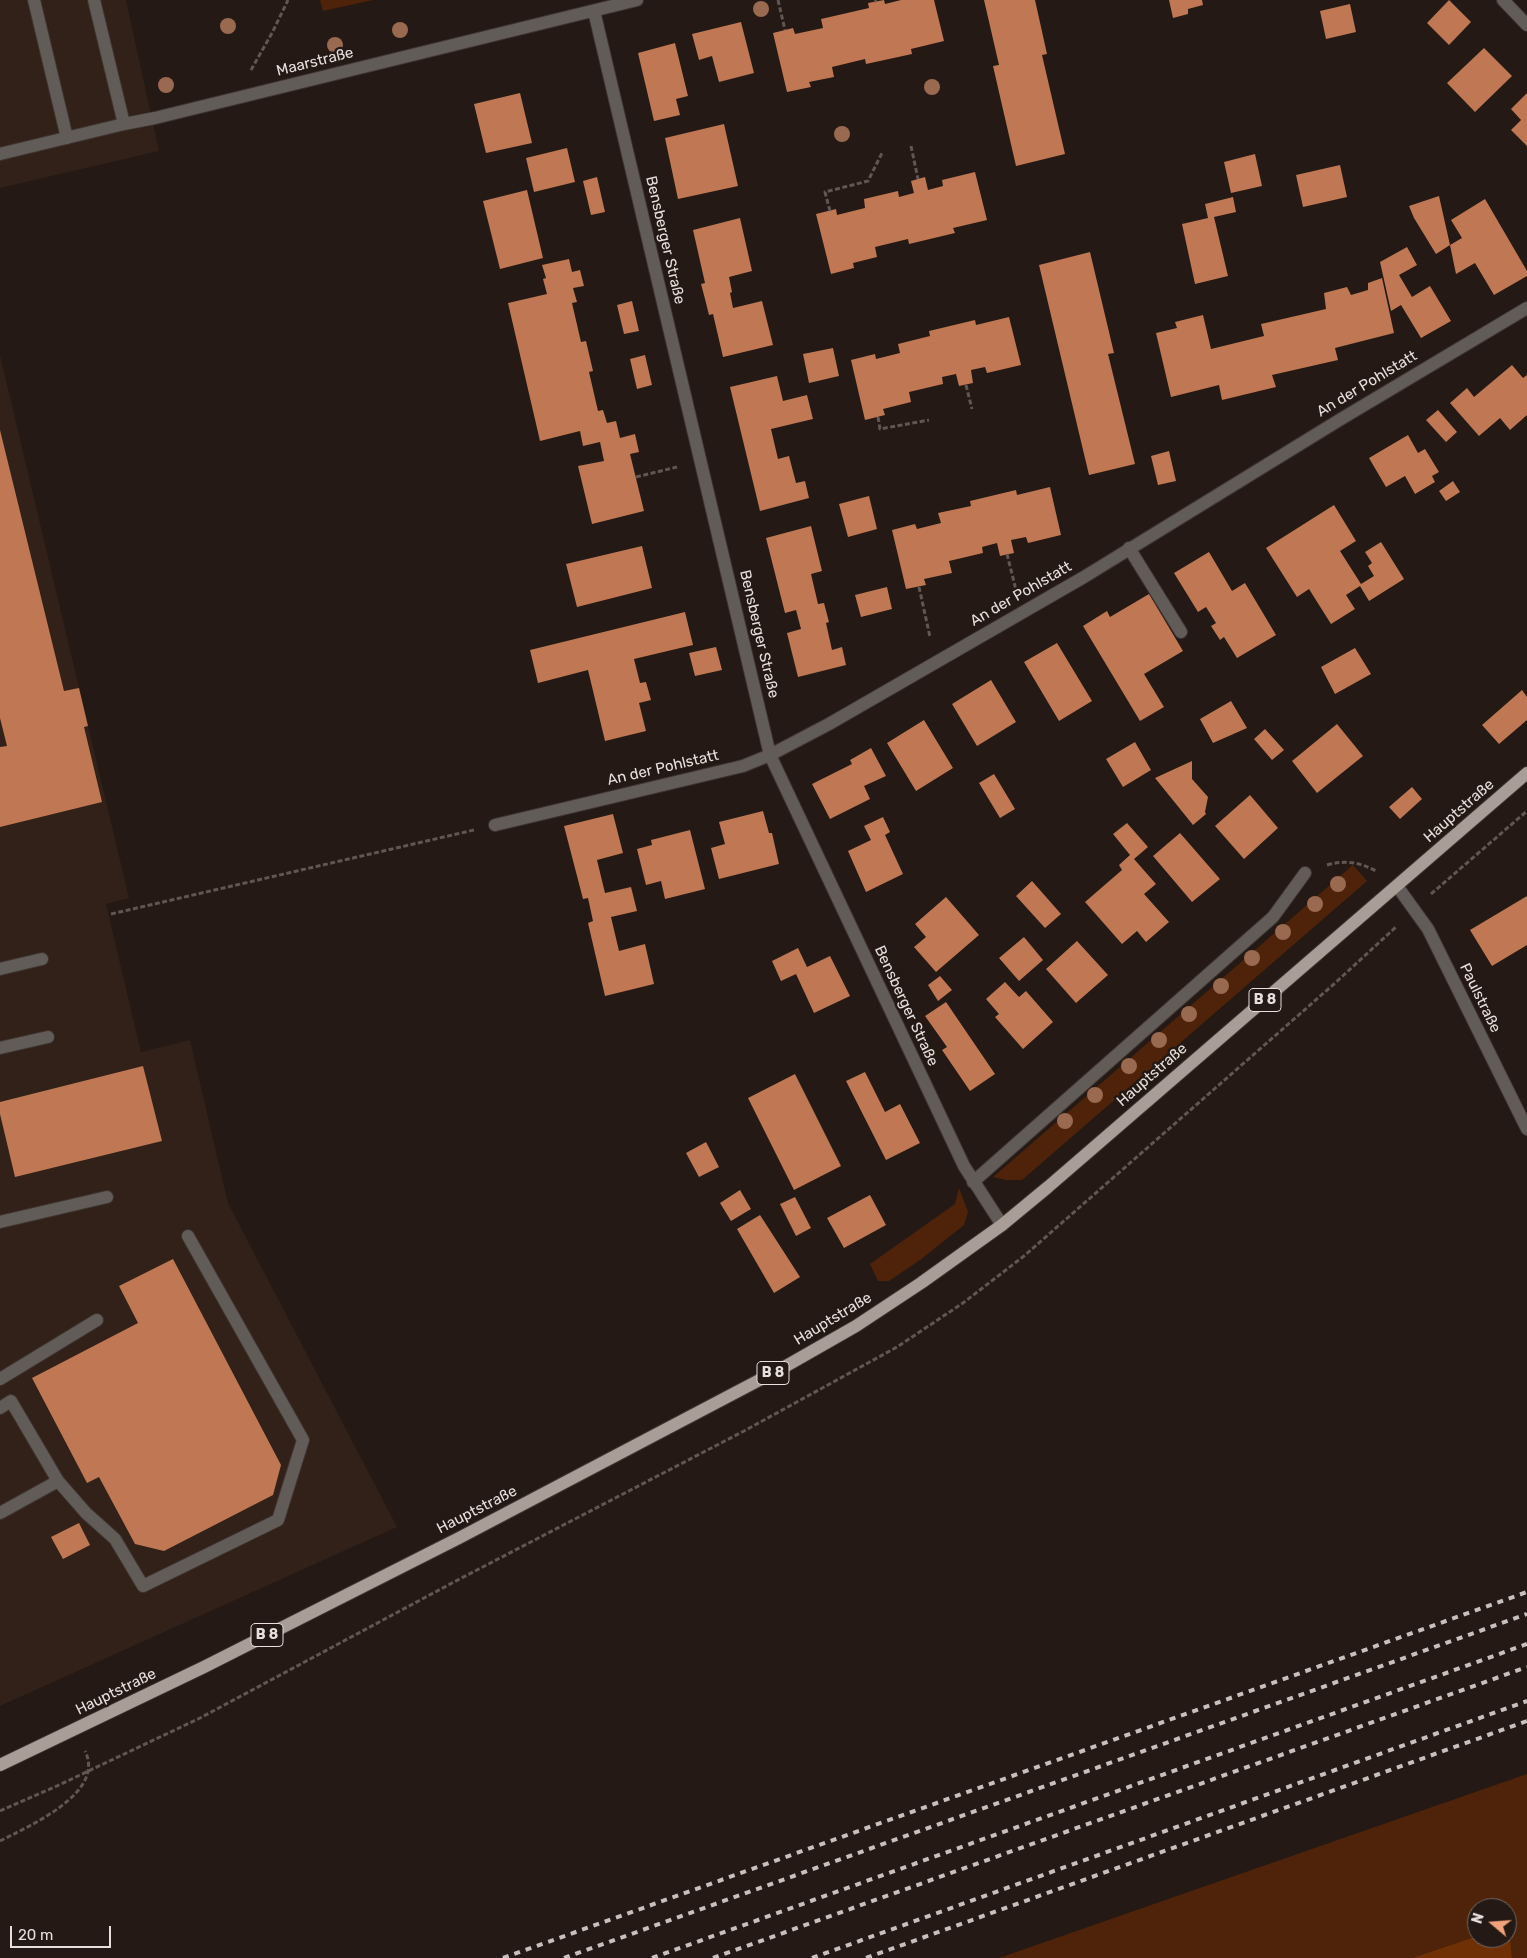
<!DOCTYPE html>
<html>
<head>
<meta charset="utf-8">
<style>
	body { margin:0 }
	#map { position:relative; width:1527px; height:1958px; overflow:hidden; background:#241914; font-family:Rubik,sans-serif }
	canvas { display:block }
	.north { position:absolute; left:1467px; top:1898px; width:50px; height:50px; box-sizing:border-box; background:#241914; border:1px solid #726864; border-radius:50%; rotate:288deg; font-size:14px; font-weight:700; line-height:20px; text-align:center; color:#e6dfdb }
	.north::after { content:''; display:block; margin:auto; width:18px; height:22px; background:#f0a27a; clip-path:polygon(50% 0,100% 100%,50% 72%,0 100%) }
	.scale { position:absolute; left:10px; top:1926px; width:101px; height:22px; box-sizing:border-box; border:2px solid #e6dfdb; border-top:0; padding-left:6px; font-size:15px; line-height:18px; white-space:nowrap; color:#e6dfdb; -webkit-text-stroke:4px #241914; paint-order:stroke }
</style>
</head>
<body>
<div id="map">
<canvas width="1527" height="1958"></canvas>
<div class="north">N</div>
<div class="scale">20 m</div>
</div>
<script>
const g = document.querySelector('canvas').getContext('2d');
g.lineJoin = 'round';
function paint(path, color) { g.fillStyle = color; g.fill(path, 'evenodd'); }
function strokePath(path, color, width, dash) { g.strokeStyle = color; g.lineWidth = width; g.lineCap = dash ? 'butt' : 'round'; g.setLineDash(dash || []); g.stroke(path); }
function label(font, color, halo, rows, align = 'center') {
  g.font = font + ' Rubik,sans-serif'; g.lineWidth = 5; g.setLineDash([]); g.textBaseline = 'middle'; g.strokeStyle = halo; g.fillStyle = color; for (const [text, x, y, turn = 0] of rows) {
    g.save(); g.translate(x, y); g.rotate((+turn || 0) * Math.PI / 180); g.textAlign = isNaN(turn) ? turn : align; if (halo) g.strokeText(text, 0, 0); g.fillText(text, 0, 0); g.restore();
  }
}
paint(new Path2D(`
	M0,0H126L159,151L0,188Z
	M0,355L129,898L106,904L141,1052L190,1040L228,1203L397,1527L0,1706Z`), '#312119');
paint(new Path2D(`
	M320,0H373L323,11Z
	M1353,865L1367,881L1022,1180H1006L993,1177Z
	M959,1188L968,1212L964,1225L920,1260L889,1281H878L870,1264L955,1204Z
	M1527,1774V1958H1512L1509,1925H1507V1908H1477V1936L1412,1958H999Z`), '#4f2309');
paint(new Path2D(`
	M1509,1924L1512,1958H1412L1477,1936V1938H1507V1925Z`), '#703005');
paint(new Path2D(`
	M884,0L885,4L901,0H934L944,41L911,49L912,54L866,64L865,59L832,67L834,77L809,82L811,87L787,92L773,33L793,28L795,34L823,28L821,19L869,8L868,3Z
	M984,0H1035L1047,54L1042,55L1065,154L1016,166L993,66L999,65Z
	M1169,0H1202L1203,5L1188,9V14L1173,18Z
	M1449,0L1471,22L1449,45L1427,23Z
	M1350,4L1356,32L1326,39L1320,11Z
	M741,22L754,73L719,82L712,56L699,60L692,34Z
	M675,43L688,96L676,99L680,115L654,121L638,53Z
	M1484,48L1512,76L1475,112L1447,83Z
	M520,93L532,143L486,153L474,104Z
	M1527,93V146L1511,130L1521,120L1511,109Z
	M724,124L738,186L678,199L665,138Z
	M567,148L575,182L534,192L526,158Z
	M1255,154L1262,186L1231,193L1224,162Z
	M1340,165L1347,197L1303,207L1296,175Z
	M975,172L987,220L953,228L955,233L909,244L908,239L875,247L877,257L853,263L854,268L831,274L816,214L836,209L837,215L865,208L864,199L898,191L899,197L914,193L911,181L925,177L928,190L943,186L942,180Z
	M597,177L605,212L591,215L583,181Z
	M527,190L543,258L500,269L483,201Z
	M1439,196L1450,245L1436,254L1414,218L1409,206Z
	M1233,197L1236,212L1214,217L1228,276L1195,284L1182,224L1208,218L1205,204Z
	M1485,199L1527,271V276L1494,295L1475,263L1456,274L1450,245L1462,238L1451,220Z
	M740,218L752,271L729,277L732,292L730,293L733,308L762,301L773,345L723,357L713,314L709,315L705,299L701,284L705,283L693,230Z
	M1407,247L1417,265L1399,275L1412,297L1430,286L1451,321L1421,338L1401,305L1391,311L1380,262Z
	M1090,252L1114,353L1108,354L1135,464L1089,475L1039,265Z
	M569,259L572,272L580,270L584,286L573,288L577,302L572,303L581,342L586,341L593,371L589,372L598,411L603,410L607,423L616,421L620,438L635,434L639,452L630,454L644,511L592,524L578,466L604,461L600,442L583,446L580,431L540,441L508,303L547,294L543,279L546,278L542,265Z
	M1382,278L1394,333L1335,348L1338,360L1272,375L1276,387L1222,400L1219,385L1171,397L1156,333L1177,328L1175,322L1203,315L1211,349L1264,336L1261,324L1326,309L1324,293L1347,287L1351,295L1368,290V283Z
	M632,301L639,331L624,334L617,305Z
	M1009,317L1021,365L987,373L985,367L971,370L973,383L959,386L956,374L942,377L943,384L909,392L911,402L883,409L885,415L865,420L851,360L875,354L876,359L900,353L898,344L930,336L929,331L975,320L976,325Z
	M833,348L839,376L809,383L803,354Z
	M645,355L652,385L637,389L630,359Z
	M1512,365L1523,378L1527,375V415L1510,430L1500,418L1479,436L1450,403L1467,388L1474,397Z
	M777,376L783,401L807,395L813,419L771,429L778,459L789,456L796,483L805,481L809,498L760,511L730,387Z
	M1438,410L1457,432L1446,442L1426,420Z
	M0,430L64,691L79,688L88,726L84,727L102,802L0,827V747L7,746L0,718Z
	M1408,435L1418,453L1425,449L1439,472L1432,476L1435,482L1415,494L1405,476L1386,487L1369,458Z
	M1169,451L1176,481L1158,485L1151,456Z
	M1453,481L1460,492L1446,501L1439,491Z
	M1050,487L1061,535L1028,543L1026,537L1011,540L1014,553L1000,556L997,543L982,547L983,553L949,561L952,573L924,579L926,585L906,589L892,530L915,524L917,529L941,523L938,513L971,506L970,501L1016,490L1017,495Z
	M869,496L877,529L848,537L839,504Z
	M1334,505L1356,541L1340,551L1361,584L1374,576L1368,566L1372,563L1365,552L1381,542L1404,579L1369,601L1360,586L1346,595L1355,609L1331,624L1309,589L1297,597L1266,548Z
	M811,526L822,571L811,574L818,604L824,603L829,622L826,623L832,650L842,647L846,665L798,677L787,633L801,629L796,610L785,613L766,538Z
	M642,546L652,588L577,607L566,564Z
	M1209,552L1232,591L1245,583L1276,635L1237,658L1224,637L1220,640L1211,626L1216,623L1206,607L1198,612L1174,573Z
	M887,587L892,609L861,617L855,595Z
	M1149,594L1183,651L1144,674L1164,707L1140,721L1083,626L1107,611L1110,617Z
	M685,612L693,645L634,659L640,683L646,682L651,700L639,703L646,731L605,741L588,670L538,683L530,650Z
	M1057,643L1092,701L1059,721L1024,662Z
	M716,647L722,670L695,676L689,653Z
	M1355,648L1371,674L1335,694L1321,667Z
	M991,680L1016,722L977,746L952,704Z
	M1522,690L1527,697V720L1499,744L1482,725Z
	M1231,701L1247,728L1213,743L1200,719Z
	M924,720L953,768L916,791L887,743Z
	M1337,724L1363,756L1317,793L1292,761Z
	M1265,729L1284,750L1272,760L1254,739Z
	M1135,742L1151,770L1123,787L1106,759Z
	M871,748L886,776L864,786L870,799L830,819L812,784L852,764L850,760Z
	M1192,761V779L1208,797L1205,812L1206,814L1193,825L1155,778Z
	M994,774L1015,809L1000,818L979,783Z
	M1412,787L1422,799L1400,819L1389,807Z
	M1250,795L1278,828L1244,859L1215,826Z
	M763,811L769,833H772L779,864L719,879L711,848L725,844L719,822Z
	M613,814L623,853L597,860L605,893L631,887L637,911L611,917L619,951L645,944L654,984L605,996L588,923L593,921L588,898L583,899L564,826Z
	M883,817L890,832L885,835L903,874L866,892L848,851L871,840L864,826Z
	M1127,823L1148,847L1134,859L1156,884L1144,894L1169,922L1146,942L1137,931L1122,944L1085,902L1122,870L1119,865L1130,855L1113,834Z
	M690,830L705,889L665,899L661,881L646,885L637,849L652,845L651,840Z
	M1180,833L1220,879L1192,902L1153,856Z
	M1032,881L1061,914L1045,928L1016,896Z
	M1527,896V945L1492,966L1470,930Z
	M946,897L979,935L936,972L914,947L926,937L915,924Z
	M1024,937L1043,960L1019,981L999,958Z
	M1077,941L1108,975L1076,1003L1046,969Z
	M798,948L807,967L830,956L850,996L814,1013L796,974L781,981L772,961Z
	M940,976L952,990L938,1001L928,985Z
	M1005,982L1019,997L1026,991L1053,1022L1023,1049L995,1017L999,1014L986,999Z
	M946,1002L995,1074L970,1091L942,1050L947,1047L925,1016Z
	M143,1066L162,1141L15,1177L0,1114V1102Z
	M865,1072L885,1112L900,1104L920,1143L886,1160L846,1081Z
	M795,1074L841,1166L794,1190L748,1098Z
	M706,1142L719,1167L699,1177L686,1153Z
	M740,1190L751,1209L731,1221L720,1203Z
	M870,1195L886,1225L844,1248L827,1218Z
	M795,1197L811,1228L796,1236L780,1204Z
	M760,1215L800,1277L774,1293L737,1229Z
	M173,1259L281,1465L273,1495L164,1551L135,1544L99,1477L87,1483L32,1378L138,1323L119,1286Z
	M79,1523L90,1545L63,1559L51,1537Z`), '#bf7853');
const minor = new Path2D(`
	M34,0L67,138
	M94,0L124,124
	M1503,0L1527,25
	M594,11L770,755L964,1166L1002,1225
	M0,154L124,124L155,118L637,0
	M1129,548L1181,632
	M495,825L743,766L770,755L829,724L1084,577L1341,419L1527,308
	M1397,886L1428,929L1527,1129
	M0,969L42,959
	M0,1048L48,1037
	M973,1182L1273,917L1305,873
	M0,1222L107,1197
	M0,1379L97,1320
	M0,1408L11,1401L58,1481L86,1513L115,1539L143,1586L278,1520L303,1440L188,1236
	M0,1513L58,1481`);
const major = new Path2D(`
	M0,1765L204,1667L459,1538L786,1366L856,1326L921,1283L1002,1225L1048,1187L1527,773`);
strokePath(minor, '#3f3530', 14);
strokePath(major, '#3f3530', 14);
strokePath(new Path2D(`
	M778,0L785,30
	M875,0L876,2
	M251,70L272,33L288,0
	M911,146L918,179
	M830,211L825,192L868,181L882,153
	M966,385L972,409
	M878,417L880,429L929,420
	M636,477L677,467
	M1007,554L1016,590
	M919,587L930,637
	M1327,865C1345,860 1359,862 1376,871
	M1431,894L1527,811
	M111,914L474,830
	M0,1811L59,1785L200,1718L452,1583L744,1431L897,1347L963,1303L1024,1256L1334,984L1397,926
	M0,1841C29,1826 106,1793 85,1751`), '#605652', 3, [5, 2.5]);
strokePath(minor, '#625c59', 12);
strokePath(major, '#a99d97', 12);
strokePath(new Path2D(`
	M503,1958L1527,1592
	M564,1958L1527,1614
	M652,1958L1527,1644
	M713,1958L1527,1667
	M812,1958L1527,1701
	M866,1958L1527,1721`), '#c8c0bc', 4, [6, 6]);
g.fillStyle = '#996950';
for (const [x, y] of [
	[761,9],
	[228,26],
	[400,30],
	[335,45],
	[166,85],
	[932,87],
	[842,134],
	[1338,884],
	[1315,904],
	[1283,932],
	[1252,958],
	[1221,986],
	[1189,1014],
	[1159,1040],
	[1129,1066],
	[1095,1095],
	[1065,1121]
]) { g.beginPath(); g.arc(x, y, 8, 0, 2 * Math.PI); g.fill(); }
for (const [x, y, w] of [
	[1265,1000,32],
	[773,1373,32],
	[267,1635,32]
]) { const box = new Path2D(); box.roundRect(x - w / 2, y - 11.5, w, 23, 4); g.fillStyle = '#241914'; g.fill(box); strokePath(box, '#e6dfdb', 1); }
label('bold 14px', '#e6dfdb', null, [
	["B 8",1265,1000],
	["B 8",773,1373],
	["B 8",267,1635]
]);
label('15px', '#e6dfdb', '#241914', [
	["Maarstraße",315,62,-14],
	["Bensberger Straße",665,240,77],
	["An der Pohlstatt",1367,384,-31],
	["An der Pohlstatt",1021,594,-30],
	["Bensberger Straße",759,634,77],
	["An der Pohlstatt",663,768,-13],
	["Hauptstraße",1459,811,-41],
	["Paulstraße",1480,998,64],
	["Bensberger Straße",906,1006,65],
	["Hauptstraße",1152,1075,-41],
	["Hauptstraße",833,1319,-31],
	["Hauptstraße",477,1510,-27],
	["Hauptstraße",116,1692,-26]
]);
</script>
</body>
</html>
